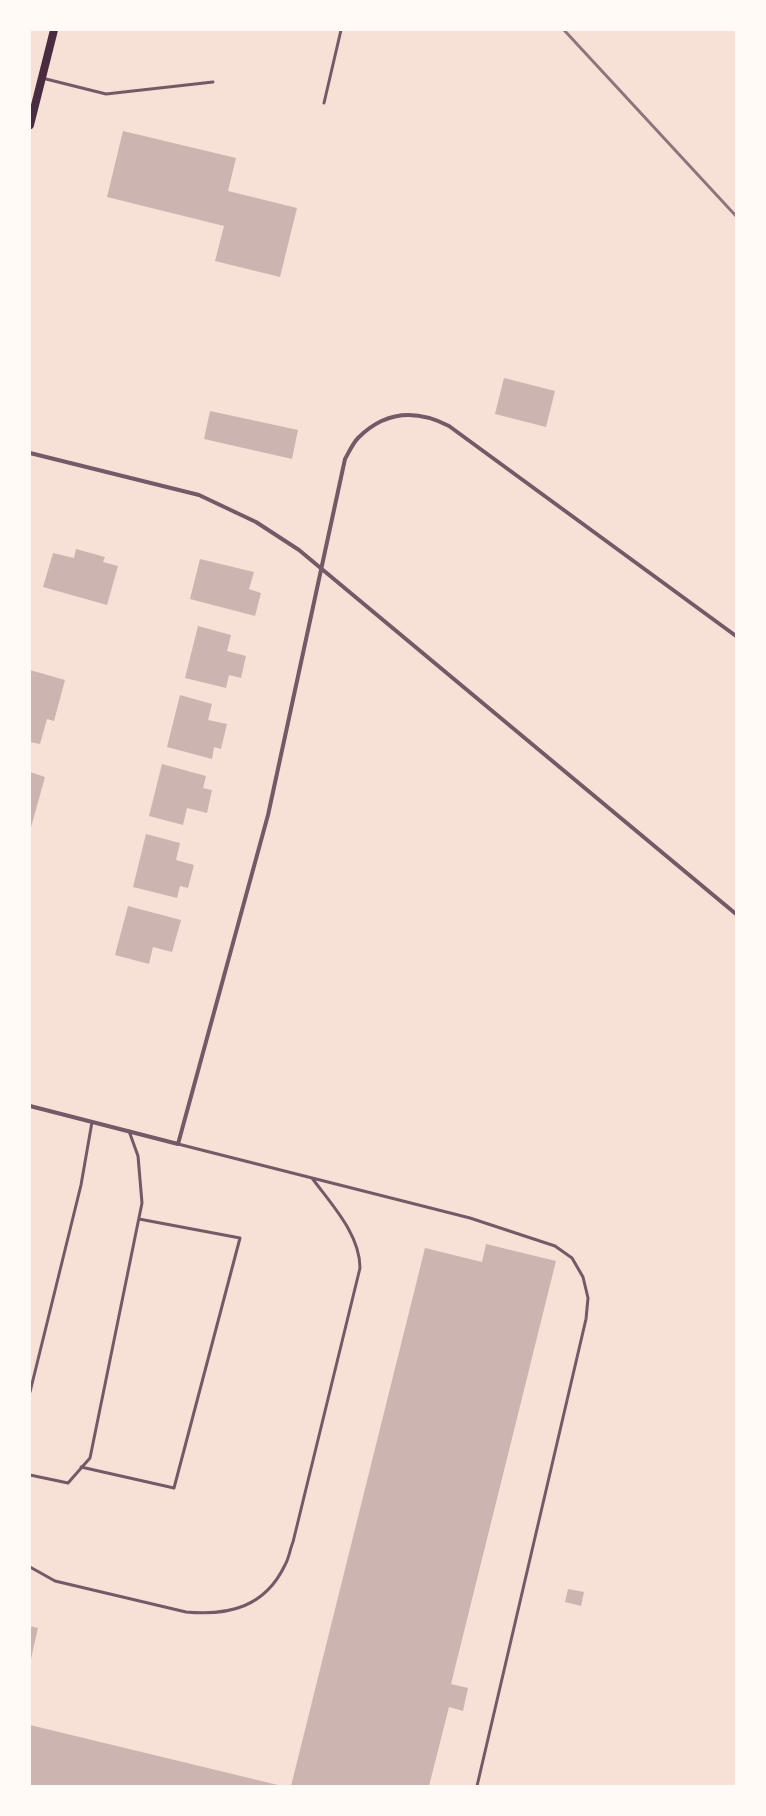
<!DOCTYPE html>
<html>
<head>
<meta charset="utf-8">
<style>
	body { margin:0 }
	#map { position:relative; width:766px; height:1816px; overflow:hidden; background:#f7e1d7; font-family:"Archivo Narrow",sans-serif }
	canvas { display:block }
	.frame { position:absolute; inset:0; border:31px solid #fffaf5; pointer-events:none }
</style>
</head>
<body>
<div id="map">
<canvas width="766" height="1816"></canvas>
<div class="frame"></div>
</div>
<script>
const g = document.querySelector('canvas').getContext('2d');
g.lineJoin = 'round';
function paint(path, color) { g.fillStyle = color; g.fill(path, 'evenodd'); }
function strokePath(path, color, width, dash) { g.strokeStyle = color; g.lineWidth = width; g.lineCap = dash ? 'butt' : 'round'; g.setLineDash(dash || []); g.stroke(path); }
paint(new Path2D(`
	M123,131L236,158L228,191L297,208L280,277L215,261L224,226L107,197Z
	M504,378L555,391L546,427L495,414Z
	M210,411L298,430L292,459L204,439Z
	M76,549L105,557L103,562L118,566L107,605L43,587L53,553L74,558Z
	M200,559L254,572L249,589L261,593L255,616L190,599Z
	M198,626L231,635L227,651L246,656L241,678L229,675L226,688L185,678Z
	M30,670L65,680L54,721L47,719L40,744L30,742Z
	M180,695L212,704L208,720L227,724L221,749L214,747L212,759L167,747Z
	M162,764L206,776L203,788L212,790L207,813L187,808L183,825L149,816Z
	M30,772L45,777L30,831Z
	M146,834L180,843L176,860L194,865L188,888L180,886L177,898L133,887Z
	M128,906L181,920L172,952L153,947L149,964L115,955Z
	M486,1244L556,1261L451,1684L468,1688L463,1711L449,1707L429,1786H291L425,1248L482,1262Z
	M568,1589L584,1592L581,1606L565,1602Z
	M30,1626L38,1628L31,1659H30Z
	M30,1725L278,1785V1786H30Z`), '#ccb4b1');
strokePath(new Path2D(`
	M42,78L106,94L213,82
	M324,103L341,30
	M178,1144L470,1218L555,1246L572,1258L583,1277L588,1298L586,1319L477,1786
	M30,1392L81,1185L92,1122
	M81,1467L174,1488L240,1238L139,1219
	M30,1475L68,1483L90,1458L142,1203L138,1156L129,1131
	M30,1567L55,1581L186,1612C229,1616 265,1607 285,1565C289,1558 290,1549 293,1542L360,1268C360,1234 331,1204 312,1178`), '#755966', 3);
strokePath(new Path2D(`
	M30,453L199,495L256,522L299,550L736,914
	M30,1106L178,1144L268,815L345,459C349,452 353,443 358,438C385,411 416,409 449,426L736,636`), '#755966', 4);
strokePath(new Path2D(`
	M30,125L54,30`), '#4a2c40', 8);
strokePath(new Path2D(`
	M564,30L736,216`), '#8f747c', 3);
</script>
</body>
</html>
